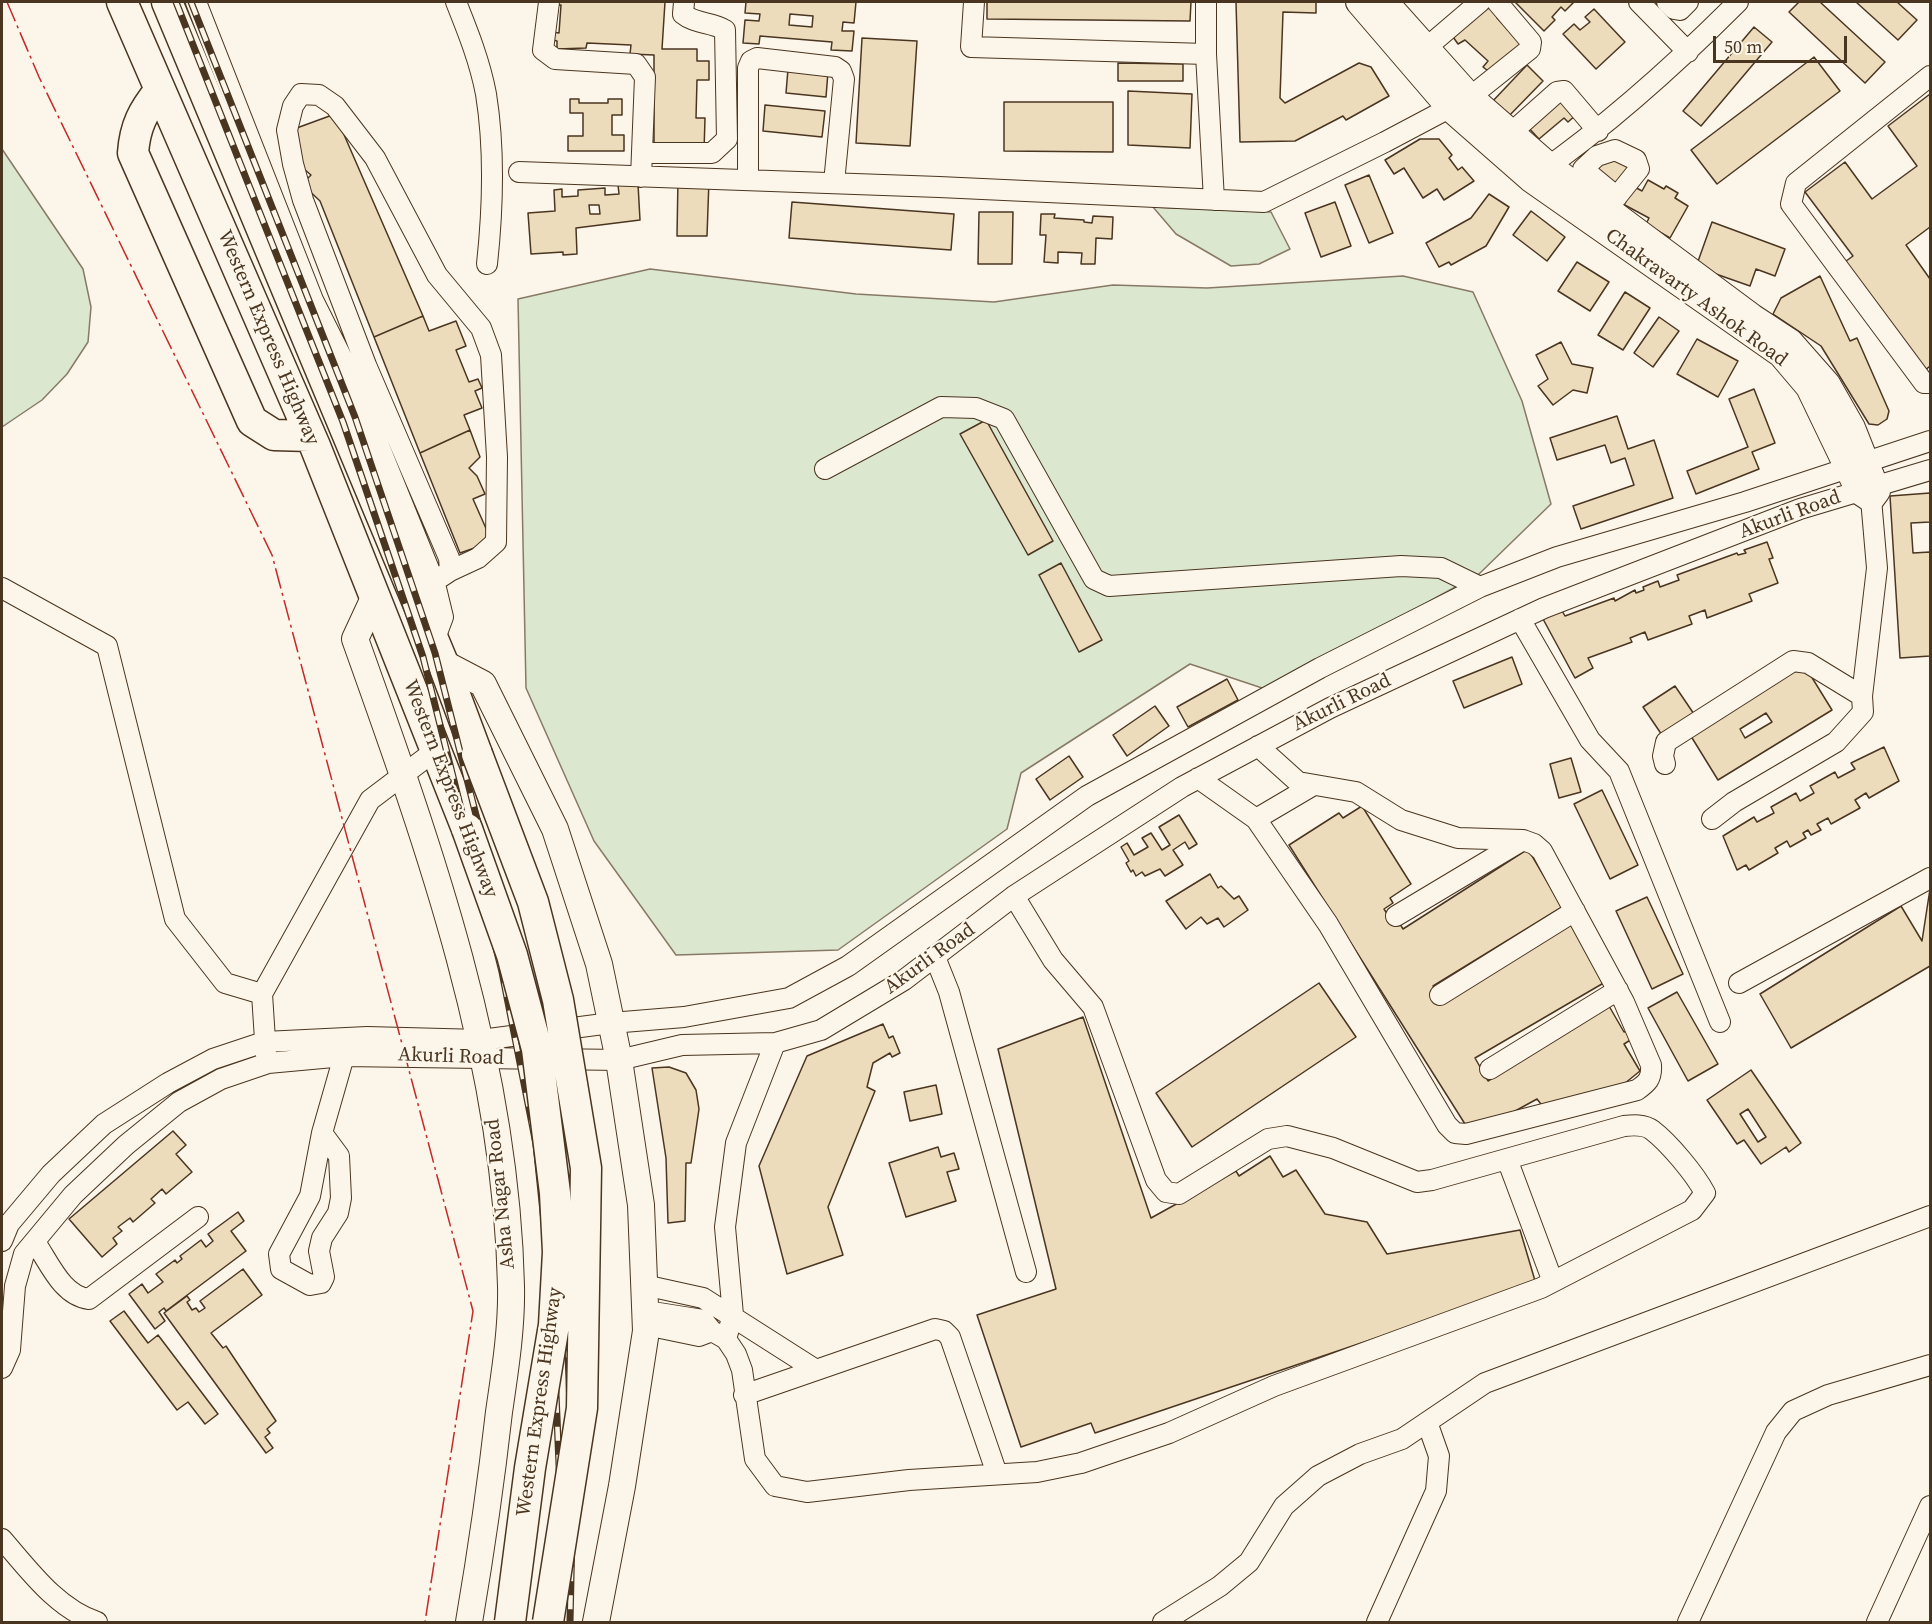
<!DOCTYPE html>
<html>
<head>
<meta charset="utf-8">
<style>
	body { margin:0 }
	#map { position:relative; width:1932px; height:1624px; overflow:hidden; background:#fbf6e9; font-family:"Source Serif 4",serif }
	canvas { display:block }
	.frame { position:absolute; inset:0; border:3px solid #4a3520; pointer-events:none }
	.scale { position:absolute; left:1713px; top:36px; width:134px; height:27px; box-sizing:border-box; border:3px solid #4a3520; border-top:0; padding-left:8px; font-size:18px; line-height:21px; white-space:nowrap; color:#4a3520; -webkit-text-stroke:4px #fbf6e9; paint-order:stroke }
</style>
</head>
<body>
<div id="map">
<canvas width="1932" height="1624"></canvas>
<div class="frame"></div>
<div class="scale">50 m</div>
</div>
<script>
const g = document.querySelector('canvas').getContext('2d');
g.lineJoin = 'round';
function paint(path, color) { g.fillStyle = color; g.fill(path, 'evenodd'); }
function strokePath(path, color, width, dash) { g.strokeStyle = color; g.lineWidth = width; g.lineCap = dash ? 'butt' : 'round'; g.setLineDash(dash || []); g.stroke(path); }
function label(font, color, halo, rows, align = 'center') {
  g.font = font + ' "Source Serif 4",serif'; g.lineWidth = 4.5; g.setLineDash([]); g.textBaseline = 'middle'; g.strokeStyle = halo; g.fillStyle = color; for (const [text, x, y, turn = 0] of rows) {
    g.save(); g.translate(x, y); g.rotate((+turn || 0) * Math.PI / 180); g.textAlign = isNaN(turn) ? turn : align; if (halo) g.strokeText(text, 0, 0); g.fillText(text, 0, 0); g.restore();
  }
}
const green = new Path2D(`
	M2,149L83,269L91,307L88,342L67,374L42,400L2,427Z
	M1153,207L1271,212L1290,249L1259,264L1231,266L1176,234Z
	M650,269L856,294L994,302L1113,285L1207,288L1403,276L1473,292L1522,401L1551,504L1479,574L1268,690L1190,664L1021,773L1007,829L838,950L676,955L594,841L526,688L518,299Z`);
paint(green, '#dce7d0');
strokePath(green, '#887966', 1.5);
const building = new Path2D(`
	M555,2H665L662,49H697V61H709V80H697L696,118H705L704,152H654V55L630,54L631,45L587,43L586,48L557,49V41L553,40V32L559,33L561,5H555Z
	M746,2H856L854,23L843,22L842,31H854L852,51L831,50L832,42L760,36L759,44L743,43L745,20L759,21L760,14L745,13ZM790,14L813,16L812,27L789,25Z
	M987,2H1191L1190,21L987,19Z
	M1236,2H1316V13L1283,12L1280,98L1285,103L1359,63L1371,67L1389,96L1346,120L1343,116L1295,141L1240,142Z
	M1489,2L1500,14L1497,18L1512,34L1527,43L1492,74L1483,67L1488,61L1465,40L1458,44L1451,34Z
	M1515,2H1574L1565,11L1561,7L1552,17L1555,20L1544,31Z
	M1799,2H1820L1885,62L1865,83L1789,12Z
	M1856,2H1897L1917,20L1898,40Z
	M1594,9L1625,42L1596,69L1563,34L1574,24L1580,30L1590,22L1585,17Z
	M1754,27L1772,42L1701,126L1683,111Z
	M862,38L917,41L910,146L856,143Z
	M1814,57L1840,91L1717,184L1691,150Z
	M1118,63L1183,64V81H1118Z
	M1527,65L1543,81L1506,119L1490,104Z
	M788,69L828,72L826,97L786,93Z
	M1128,91L1192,94L1190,148L1128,145Z
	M1560,94L1577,114L1568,122L1564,118L1539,139L1526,125Z
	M1930,94V227L1906,245L1930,279V366L1922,373L1842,264L1853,256L1805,192L1845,162L1872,199L1917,166L1888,126Z
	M570,99H579V103H608V99H622V115H612V135H624V151H568V136H583V113H570Z
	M1004,102H1113V152L1004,151Z
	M765,105L825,111L822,137L763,131Z
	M335,114L423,316L374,337L320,201L302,184L311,175L304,169L294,129Z
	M1420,139H1439L1452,155L1449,158L1458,170L1462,167L1474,181L1444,200L1437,189L1423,198L1404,168L1394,174L1385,160Z
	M1614,153L1638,168L1617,195L1592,162Z
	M1369,175L1393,233L1369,243L1345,185Z
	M678,179L709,180L707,236H677Z
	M1648,180L1664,189L1666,186L1678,193L1675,198L1688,206L1670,238L1646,224L1649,218L1621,203L1631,185L1642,191Z
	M638,184L640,220L576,228L577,254L563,255V252L531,254L528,213L555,211L554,190L562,189V197L578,196V190L605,188V195L619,194L618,185ZM589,205H599L600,214H590Z
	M1489,194L1509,207L1486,246L1451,265L1449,262L1439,267L1426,243L1471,218Z
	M792,202L954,214L951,250L789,238Z
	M1335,202L1351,246L1321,257L1305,213Z
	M1531,211L1565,237L1547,261L1513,235Z
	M979,212H1013L1012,264H978Z
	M1041,214H1055L1054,218L1084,220V222L1092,223L1093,216L1113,217L1112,239L1096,238L1095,264H1081L1082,253L1058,252V263L1044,262L1046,235H1040Z
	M1712,222L1785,249L1775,276L1756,269L1750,286L1696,267Z
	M1577,262L1609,282L1590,311L1558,291Z
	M1820,276L1850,341L1857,338L1889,411L1887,419L1878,425L1869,424L1821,346L1773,314L1781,298Z
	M1625,292L1650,308L1623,350L1598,335Z
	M423,316L429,331L456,321L466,346L456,350L469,382L478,379L482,388L475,391L482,408L464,415L470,430L420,453L374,337Z
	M1659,317L1679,331L1653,367L1634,353Z
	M1697,339L1738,361L1718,397L1677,374Z
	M1561,342L1572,364L1593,368L1587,393L1573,390L1553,405L1538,386L1548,379L1536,355Z
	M1754,389L1775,443L1752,452L1759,469L1696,494L1687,471L1748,447L1729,399Z
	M1617,416L1628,449L1654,440L1673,498L1581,529L1573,506L1634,485L1625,458L1611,463L1605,445L1557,460L1550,438Z
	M986,420L1053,541L1028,555L960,434Z
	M470,430L480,457L469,468L477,476L485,494L473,499L492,542L460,553L420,453Z
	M1930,493V522L1911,523L1913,553L1930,552V656L1900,658L1890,496Z
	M1767,542L1773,558L1769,559L1778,583L1749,594L1752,601L1707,618L1705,610L1689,616L1692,624L1648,640L1645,632L1630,638L1632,642L1588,658L1593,668L1575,678L1543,619L1561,609L1565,616L1614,598L1615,601L1635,590L1636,593L1644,590L1643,587L1658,581L1660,587L1679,580L1677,575L1737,553L1738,555L1746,553L1744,550Z
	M1061,563L1102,640L1079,652L1039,575Z
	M1512,657L1522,684L1464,708L1453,681Z
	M1803,663L1832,710L1718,780L1689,733ZM1766,713L1772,722L1745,738L1740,729Z
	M1227,679L1238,700L1188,727L1177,707Z
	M1675,686L1696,717L1664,738L1643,707Z
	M1155,706L1169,726L1127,756L1113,735Z
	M1884,747L1899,781L1869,798L1866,793L1855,800L1860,808L1831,824L1828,818L1817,824L1821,830L1811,835L1808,830L1803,833L1806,838L1790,847L1787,841L1775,848L1778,853L1749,870L1746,865L1737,870L1723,836L1754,817L1757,822L1774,813L1771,807L1796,793L1800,801L1814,793L1810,786L1835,772L1838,778L1855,769L1851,763Z
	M1069,756L1083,777L1050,800L1036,779Z
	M1571,758L1581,792L1559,798L1550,764Z
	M1602,790L1638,865L1610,879L1574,804Z
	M1362,806L1411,884L1390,898L1393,903L1384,909L1395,926L1400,924L1403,929L1528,849L1562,907L1433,986L1439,997L1569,918L1607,981L1475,1058L1488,1081L1609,1006L1624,1032L1627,1031L1632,1039L1624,1044L1640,1071L1619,1088L1544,1108L1537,1099L1506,1116L1465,1124L1289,845L1339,813L1343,818Z
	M1179,815L1197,844L1189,849L1185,842L1173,850L1183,865L1165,876L1160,869L1145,876L1142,872L1136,876L1133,870L1131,872L1126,863L1129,861L1121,847L1127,843L1134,855L1148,847L1142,838L1151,833L1162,850L1170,845L1159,827Z
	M1210,874L1218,888L1221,886L1234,899L1239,896L1248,910L1224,927L1218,918L1207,924L1201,917L1186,929L1166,901Z
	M1930,889V966L1791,1048L1760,994L1901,906L1922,941Z
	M1647,897L1683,974L1652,989L1616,911Z
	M1319,983L1356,1037L1192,1147L1156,1093Z
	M1677,992L1718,1064L1688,1081L1648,1008Z
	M1083,1017L1151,1218L1236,1171L1239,1176L1270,1156L1283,1177L1296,1170L1325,1214L1367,1222L1387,1254L1520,1230L1536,1284L1095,1433L1091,1423L1021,1447L977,1315L1056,1289L998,1049Z
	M883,1024L889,1038L893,1036L900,1053L892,1057L890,1053L873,1063L867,1087L875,1091L828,1207L843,1255L787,1274L759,1166L807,1056Z
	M669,1067L686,1073L696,1090L699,1109L691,1163H686L685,1221L668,1223L666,1158L652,1068Z
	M1751,1070L1801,1143L1789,1152L1786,1147L1761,1164L1744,1140L1737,1144L1707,1100ZM1748,1109L1766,1137L1758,1142L1740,1114Z
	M936,1085L942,1114L910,1121L904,1092Z
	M173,1131L186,1145L176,1154L192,1172L166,1194L162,1189L151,1199L155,1203L133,1222L130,1218L118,1227L122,1231L113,1238L117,1244L102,1257L69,1219Z
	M938,1147L941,1157L954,1153L959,1169L947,1172L956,1201L906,1217L889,1163Z
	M238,1212L244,1221L231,1231L246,1251L166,1311L164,1308L159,1312L165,1321L155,1329L129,1294L142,1284L148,1293L163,1282L156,1274L175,1260L177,1263L182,1259L180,1256L201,1240L206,1247L213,1241L208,1234Z
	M243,1269L262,1295L211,1333L223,1348L226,1346L276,1421L267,1429L270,1433L265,1437L273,1448L266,1453L164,1313L187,1296L190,1300L187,1302L192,1310L196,1308L199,1312L205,1308L200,1301Z
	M124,1311L148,1343L158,1335L218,1414L205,1424L188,1402L177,1410L110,1321Z`);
paint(building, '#ecdcbc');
strokePath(building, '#4a3520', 1.5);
const minor = new Path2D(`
	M196,2L313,300L349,372L435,584L443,617L434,641
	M456,2C468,32 480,62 486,94C495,150 493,208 487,264
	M549,2L543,50L555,59L636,64L645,77L641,177
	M974,2L971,47L1206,54
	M1206,2V54L1214,200
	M1639,2L1688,52
	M1667,2L1674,9L1680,10L1688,2
	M1426,48L1480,2
	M1930,76L1796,183L1791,204L1924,383H1930
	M1512,132L1557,92L1564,91L1598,131
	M642,153H712L727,139L725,30C712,22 695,24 683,14L684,2
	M519,172L939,187L1264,202L1385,142L1470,97L1530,49L1531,42L1497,2
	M1538,174C1611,123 1675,65 1738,2
	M748,180V68L751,61L757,58L835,67L841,71L844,79L834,183
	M1607,209L1639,169L1636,160L1615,150L1597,156L1583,169L1617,197
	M366,365L303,200L293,164L287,130L293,106L301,94L319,95L335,106L375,158L437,275L481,328L491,355L497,457L496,542L478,558L450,571
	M354,370L366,365L449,558L450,571L441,577
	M825,469L941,407L976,408L1004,419L1094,579L1109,586L1401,566L1441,568L1480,587
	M2,588L107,646L175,919L225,983L262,994
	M1520,619L1590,740L1619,771L1720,1022
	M1665,764L1663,756L1666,742L1793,661L1808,663L1862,696
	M1198,778L1256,819L1328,924L1447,1125L1455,1133L1466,1134L1637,1090C1647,1083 1652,1079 1651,1065L1624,1002L1542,851L1534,844L1523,840L1458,838L1401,820L1356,792L1298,782L1258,746
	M1256,819L1312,786
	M1712,819L1734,802L1836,742L1863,712L1862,696L1877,568L1871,499
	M1396,916L1523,840
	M935,957L949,992L1026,1272
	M1739,983L1930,878
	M1440,995L1575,911
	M266,1055L262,994L370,800L436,750
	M1490,1069L1618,990
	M322,1133L339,1156L341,1198L338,1213L322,1238L319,1251L324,1277L321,1283L310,1285L281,1269L279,1254L310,1196L322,1133L344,1056
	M1507,1159L1553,1282
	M2,1241L9,1224L51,1174L104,1124L168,1083L213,1059L264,1042L367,1037L481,1040L611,1023L684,1017L789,998L848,966L1087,796L1320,668L1480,587L1557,557L1745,502L1930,441
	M35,1242C49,1262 62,1296 89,1299L198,1217
	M644,1285L703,1298L816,1370
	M646,1311L703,1320L712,1331
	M646,1325L699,1336L712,1331L726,1339L736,1354L742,1370L755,1459L775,1486L807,1492L909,1480L1037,1472L1081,1463L1169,1433L1274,1386L1541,1288L1692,1210L1705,1193C1695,1174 1669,1143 1652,1130C1644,1124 1633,1125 1624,1126L1432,1180L1417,1182L1333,1148L1287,1136L1268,1139L1179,1194L1166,1192L1156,1180L1093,1007L1053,960L1014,896
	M726,1339L733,1315L725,1227L736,1143L775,1043
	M2,1368L10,1350L15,1286L24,1254L73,1195L126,1145L179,1102L221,1079L268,1063L344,1056L619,1060L682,1045L775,1043L821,1030L904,980L1014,896L1182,787L1330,708L1544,608L1800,509L1930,470
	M744,1395L935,1329L944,1331L950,1337L997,1474
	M2,1539C29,1570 57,1609 97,1622
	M1163,1622L1220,1586L1249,1562L1284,1506L1318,1476L1360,1454L1402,1439L1485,1383L1930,1216
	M1377,1622L1436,1491L1439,1456L1427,1422
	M1688,1622L1776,1432L1793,1411L1828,1395L1930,1365
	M1877,1622L1930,1506`);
const major = new Path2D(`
	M1359,2L1450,108L1531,179L1781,354L1809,387L1859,491L1871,499L1877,491L1852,428L1827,384L1790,342L1752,317L1549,166L1470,97L1385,2
	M374,598L355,639C430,849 506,1061 511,1286C512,1327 505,1371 499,1412C491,1483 481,1552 469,1622
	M443,663L483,684L555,829L599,964L619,1060L641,1205L646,1331L622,1486L596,1622`);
const highway = new Path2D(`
	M122,2L315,446L467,829
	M167,2L443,663L477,754
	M160,90C143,111 135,126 133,153L252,421L274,435L310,436`);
strokePath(minor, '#4a3520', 22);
strokePath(major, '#4a3520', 28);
strokePath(highway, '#4a3520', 33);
strokePath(minor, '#fbf6e9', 20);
strokePath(major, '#fbf6e9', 26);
strokePath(highway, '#fbf6e9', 30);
const rail = new Path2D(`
	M176,2L343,422L423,657L502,972L536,1144L552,1300L560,1488L557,1622
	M191,2L355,417L435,653L515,969L549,1142L566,1299L573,1488L570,1622`);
strokePath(rail, '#4a3520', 7);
strokePath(rail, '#fbf6e9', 4.5, [14]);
const highwayBridge = new Path2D(`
	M477,754L533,902L558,1000L586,1168L582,1408L548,1622
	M467,829L512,955L537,1049L555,1193L558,1252L554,1325L530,1468L510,1622`);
strokePath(highwayBridge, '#4a3520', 33, []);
strokePath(highwayBridge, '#fbf6e9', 30);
strokePath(new Path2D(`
	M7,2L39,77L272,555L473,1311L425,1622`), '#c62828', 1.5, [21, 4.5, 3, 4.5]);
label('20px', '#4a3520', '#fbf6e9', [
	["Chakravarty Ashok Road",1696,298,36],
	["Western Express Highway",268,338,67],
	["Akurli Road",1790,515,-20],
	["Akurli Road",1342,703,-26],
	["Western Express Highway",450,789,69],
	["Akurli Road",930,959,-36],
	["Akurli Road",451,1057,2],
	["Asha Nagar Road",501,1194,-96],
	["Western Express Highway",540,1402,-82]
]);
</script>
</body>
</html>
